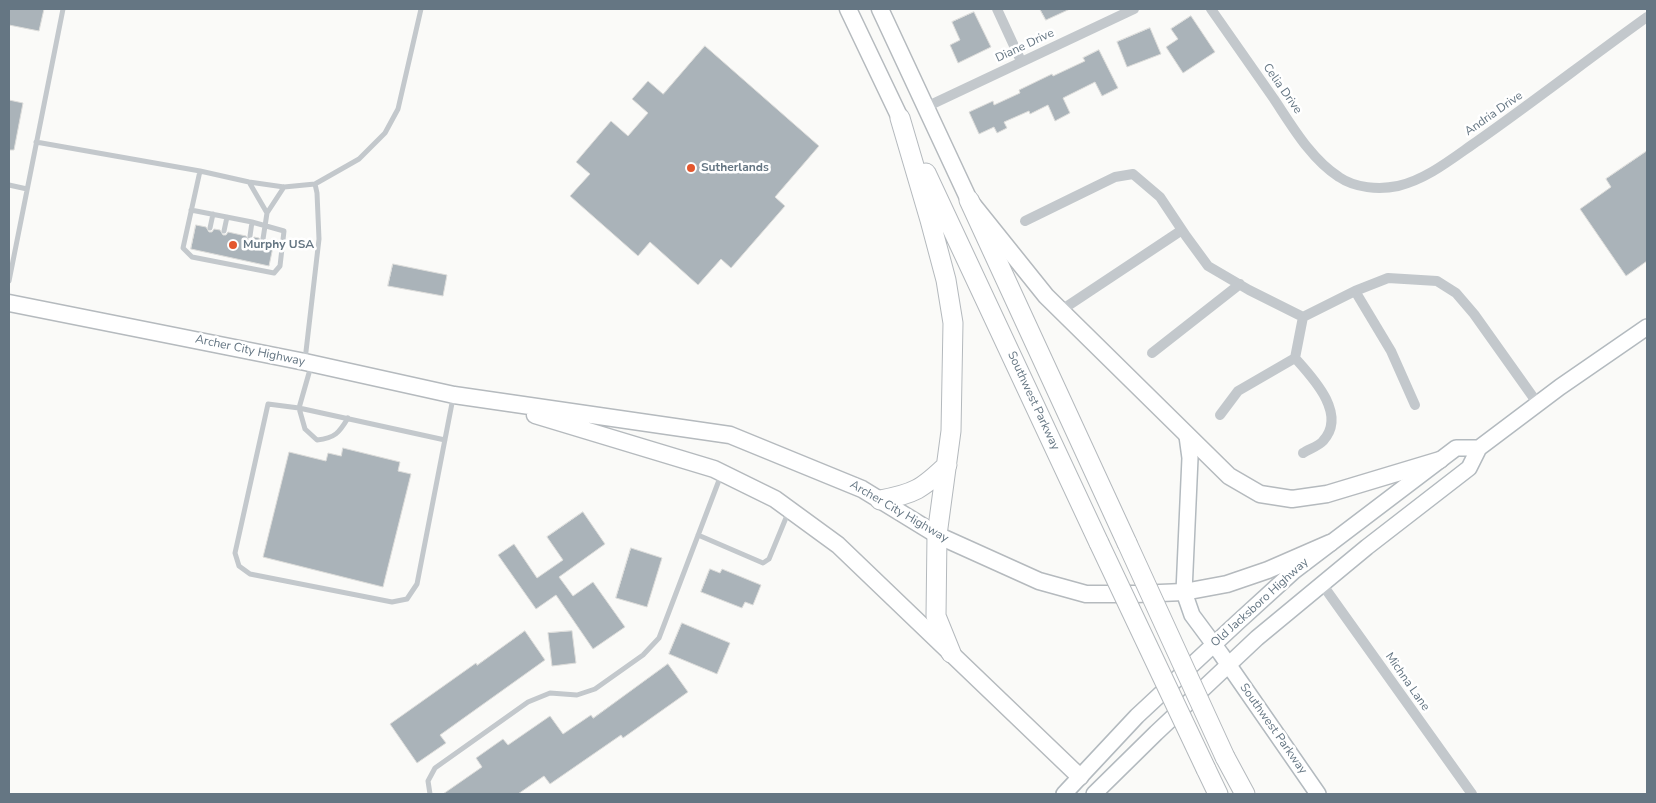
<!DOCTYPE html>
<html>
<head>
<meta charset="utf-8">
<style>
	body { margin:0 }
	#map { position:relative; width:1656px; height:803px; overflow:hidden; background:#fafaf8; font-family:"Nunito Sans",sans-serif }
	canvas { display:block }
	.frame { position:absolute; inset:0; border:10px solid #657683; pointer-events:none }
</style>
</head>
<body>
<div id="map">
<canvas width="1656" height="803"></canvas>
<div class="frame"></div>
</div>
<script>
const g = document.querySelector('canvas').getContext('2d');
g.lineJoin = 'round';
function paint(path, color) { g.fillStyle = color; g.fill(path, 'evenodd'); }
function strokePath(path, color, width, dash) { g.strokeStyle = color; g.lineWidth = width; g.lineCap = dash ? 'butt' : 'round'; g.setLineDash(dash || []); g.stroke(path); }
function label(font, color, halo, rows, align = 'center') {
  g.font = font + ' "Nunito Sans",sans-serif'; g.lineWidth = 5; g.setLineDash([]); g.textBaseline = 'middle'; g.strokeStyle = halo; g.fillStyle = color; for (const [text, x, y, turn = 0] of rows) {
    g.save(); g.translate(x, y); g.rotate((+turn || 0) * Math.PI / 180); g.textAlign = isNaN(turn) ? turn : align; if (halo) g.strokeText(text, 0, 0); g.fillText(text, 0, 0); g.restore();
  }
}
const building = new Path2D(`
	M9,9H44L39,31L9,25Z
	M1040,9H1070L1046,20Z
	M974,12L991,47L958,63L950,45L960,40L952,22Z
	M1191,16L1215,52L1183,73L1166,47L1178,39L1171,29Z
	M1150,28L1161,54L1127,67L1117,42Z
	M705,46L819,146L775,197L785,206L731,268L721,259L698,285L650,242L638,256L570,196L590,174L576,162L611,121L628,136L648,113L632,99L648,81L663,94Z
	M1099,50L1118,88L1102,96L1095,82L1063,98L1070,113L1055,121L1048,105L1030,114L1029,111L1004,122L1007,128L997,133L994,127L979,134L969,112L993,101L994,105L1020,93L1019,90L1052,74L1053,76L1085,61L1083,58Z
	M9,100L23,103L14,150H9Z
	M1647,151V261L1626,276L1580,209L1611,187L1606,179Z
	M196,225L206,227L209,232H212L214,229L220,230L223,235H226L228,232L246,236L249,240H252L254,237L259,238L262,243H265L267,240L274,242L269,266L191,249Z
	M393,264L447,275L443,296L388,286Z
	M343,448L400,462L398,471L411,474L383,587L263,557L289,452L326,461L328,453L341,456Z
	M583,512L605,544L559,577L573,596L593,582L625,627L593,649L556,595L536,609L498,555L514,544L537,578L563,560L547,537Z
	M631,548L662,558L647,607L616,598Z
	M710,569L720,573L722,569L761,585L753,605L745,602L742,608L701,592Z
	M682,623L730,643L717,674L669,654Z
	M525,631L545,660L440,735L446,743L417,763L390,724L476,663L477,665Z
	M572,631L576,663L552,666L548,633Z
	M668,664L688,692L623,738L621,735L550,784L544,776L518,794H443L482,767L476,758L503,739L508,745L550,716L563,734L591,715L593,718Z`);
paint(building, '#aab3b9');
strokePath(building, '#dcdcda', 1);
const secondary = new Path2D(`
	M1187,436L1190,458L1184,592L1192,615L1221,654L1318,794
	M1064,794L1137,716L1238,622L1294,571L1456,448H1479
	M1094,794L1156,733L1257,638L1367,547L1469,468L1479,448L1560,387L1647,327`);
const primary = new Path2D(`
	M848,9L900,118
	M880,9L969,200L1046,296L1229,476L1260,494L1292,499L1327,494L1440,460
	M9,303L305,362L454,395L730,435L862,489L937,535L1039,581L1086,594H1136L1184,592L1227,584L1268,570L1330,543
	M535,415L714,469L775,499L838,545L1080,777`);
const highway = new Path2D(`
	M900,118L930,220L946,280L953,323L951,431L937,535L936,616L951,653
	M926,173L1099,543
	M969,200L1127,543
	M880,500C914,494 922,489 947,465
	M1225,757L1245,794
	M1206,769L1218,794`);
strokePath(secondary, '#b3babf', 18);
strokePath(primary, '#b5babe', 19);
strokePath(highway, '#b4b9bd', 21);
strokePath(new Path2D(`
	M36,142L200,171L249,182L284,187L315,184L359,159L385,133L398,109L421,9
	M249,182L267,213L263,239
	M9,185L27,189
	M191,210L252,222L284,231L280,266L274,273L192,257L183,248L200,171
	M267,213L284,187
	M210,228L213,214
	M224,231L227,217
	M250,236L252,222
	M9,281L63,9
	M305,360L319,239L317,193L315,184
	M311,366L299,408L268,404L235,553L239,566L250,574L392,602L407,599L417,584L453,398
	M348,418C339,433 335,438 317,440L305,429L299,408L445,440
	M698,535L763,563L769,559L788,513
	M430,794L428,781L435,768L528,702L550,693L577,695L595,689L643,655L659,638L721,475`), '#c3c8cc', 5);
strokePath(new Path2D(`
	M997,9L1021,61
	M1211,9C1232,39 1253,69 1274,99C1292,126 1311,159 1339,177C1355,188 1379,190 1398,186C1428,179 1454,157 1479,140C1536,100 1591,57 1647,17
	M926,107L1134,9
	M1025,221L1115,177L1133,174L1160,197L1186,236L1208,266L1249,290L1303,317L1355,291L1388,278L1437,281L1456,293L1474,314L1538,404
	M1355,291L1391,351L1415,405
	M1060,311L1182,230
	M1152,353L1240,284
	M1295,358C1312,377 1348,414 1323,441C1319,446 1309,449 1303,453
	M1220,415L1238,391L1295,358L1303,317
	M1322,584L1472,794`), '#c3c8cc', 10);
strokePath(secondary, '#fff', 15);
strokePath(primary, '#fff', 16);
strokePath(highway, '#fff', 19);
const highwayBridge = new Path2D(`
	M1099,543L1206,769
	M1127,543L1225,757`);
strokePath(highwayBridge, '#b4b9bd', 21, []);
strokePath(highwayBridge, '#fff', 19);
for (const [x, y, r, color] of [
	[691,168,5,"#e4572e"],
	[233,245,5,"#e4572e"]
]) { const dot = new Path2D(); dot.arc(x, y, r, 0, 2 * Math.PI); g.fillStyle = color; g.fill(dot); strokePath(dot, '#fff', 2); }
label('12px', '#657683', '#fff', [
	["Diane Drive",1025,46,-25],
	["Celia Drive",1282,89,55],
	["Andria Drive",1494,114,-35],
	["Archer City Highway",250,351,12],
	["Southwest Parkway",1033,401,65],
	["Archer City Highway",899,512,30],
	["Old Jacksboro Highway",1260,603,-42],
	["Michna Lane",1407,682,55],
	["Southwest Parkway",1273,729,55]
]);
label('bold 12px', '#657683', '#fff', [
	["Sutherlands",701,168],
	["Murphy USA",243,245]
], 'left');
</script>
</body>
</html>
